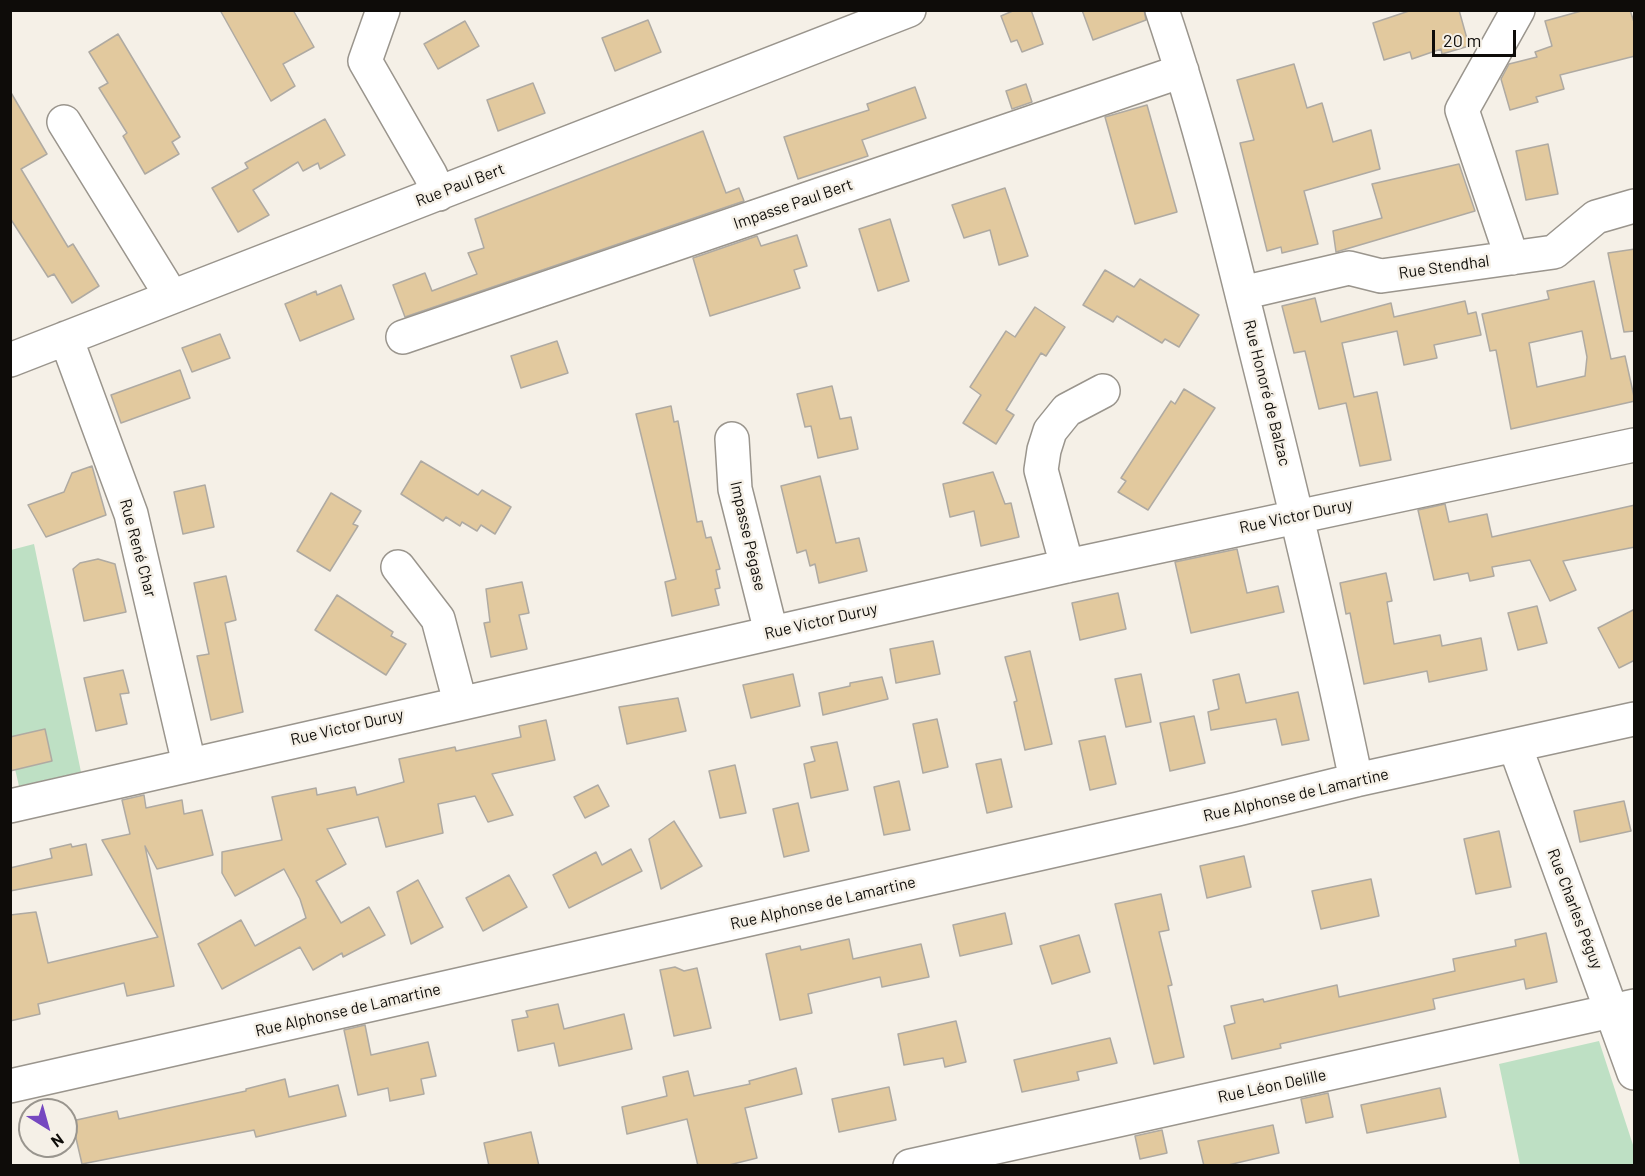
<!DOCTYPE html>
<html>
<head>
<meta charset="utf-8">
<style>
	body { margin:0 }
	#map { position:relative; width:1645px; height:1176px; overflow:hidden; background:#f5f0e7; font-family:Barlow,sans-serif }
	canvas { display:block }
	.frame { position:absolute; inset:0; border:12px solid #0e0c09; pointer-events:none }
	.north { position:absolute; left:18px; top:1098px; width:60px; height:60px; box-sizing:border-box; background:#f5f0e7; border:2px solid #99958e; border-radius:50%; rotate:143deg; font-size:16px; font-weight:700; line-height:24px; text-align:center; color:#0e0c09 }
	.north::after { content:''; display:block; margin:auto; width:21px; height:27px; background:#7648c0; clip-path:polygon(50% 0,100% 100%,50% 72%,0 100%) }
	.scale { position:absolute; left:1432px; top:30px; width:84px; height:27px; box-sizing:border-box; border:3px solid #0e0c09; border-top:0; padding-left:8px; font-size:18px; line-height:21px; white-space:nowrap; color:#0e0c09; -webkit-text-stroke:4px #f5f0e7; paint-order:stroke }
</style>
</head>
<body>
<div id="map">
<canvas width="1645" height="1176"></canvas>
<div class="frame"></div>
<div class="north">N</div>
<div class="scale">20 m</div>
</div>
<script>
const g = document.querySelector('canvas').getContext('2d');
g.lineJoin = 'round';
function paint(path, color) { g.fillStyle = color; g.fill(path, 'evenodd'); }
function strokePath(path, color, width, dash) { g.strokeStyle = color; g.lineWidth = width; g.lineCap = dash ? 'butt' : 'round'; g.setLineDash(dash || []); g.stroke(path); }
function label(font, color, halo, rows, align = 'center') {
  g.font = font + ' Barlow,sans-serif'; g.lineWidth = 5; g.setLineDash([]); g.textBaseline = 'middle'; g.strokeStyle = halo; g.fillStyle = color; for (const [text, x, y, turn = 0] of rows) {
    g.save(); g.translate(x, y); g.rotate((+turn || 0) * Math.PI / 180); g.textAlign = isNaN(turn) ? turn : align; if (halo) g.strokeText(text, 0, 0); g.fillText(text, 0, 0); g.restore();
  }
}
paint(new Path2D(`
	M34,544L81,772L19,786L15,769L52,761L11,737V550Z
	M1599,1041L1634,1148V1165H1520L1499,1064Z`), '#bee0c4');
const building = new Path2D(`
	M220,10H293L314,47L283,64L295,86L271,101Z
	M1015,10H1031L1043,44L1022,52L1017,40L1011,42L1001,16Z
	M1082,10H1144L1146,20L1093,40Z
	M1412,10H1459L1469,46L1442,54L1441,49L1412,59L1410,52L1384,60L1373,23Z
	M1585,10H1630L1635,25V56L1560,75L1564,89L1536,97L1538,102L1510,110L1501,79L1509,64L1537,57L1535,52L1552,46L1545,21Z
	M648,20L661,52L615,71L602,38Z
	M465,21L479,46L438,69L424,44Z
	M118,34L180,137L172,142L179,154L145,174L123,136L127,133L99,88L108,83L89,52Z
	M1294,64L1307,108L1322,103L1333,142L1371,130L1380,169L1304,191L1318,244L1282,253L1281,247L1267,251L1240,143L1254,140L1237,80Z
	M533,83L545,113L498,131L487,100Z
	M1026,84L1032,102L1012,109L1006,91Z
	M915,87L926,118L862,140L868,156L798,179L784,137L869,110L867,104Z
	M10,91L47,154L21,169L68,247L73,244L99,286L72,303L54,274L48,277L10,218Z
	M1147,105L1177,212L1135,224L1105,117Z
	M325,119L345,155L320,169L318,163L303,171L298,162L253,190L269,215L238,232L212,188L248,168L245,163Z
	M703,131L726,193L739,188L744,201L405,317L393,285L425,273L432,291L477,274L468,253L484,248L475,219Z
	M1548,144L1558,194L1526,200L1516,151Z
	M1459,164L1475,211L1336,252L1333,231L1382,218L1372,184Z
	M1005,188L1028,256L999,265L990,230L964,238L952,205Z
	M890,219L909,281L878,291L859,229Z
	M797,235L807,266L794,270L800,288L710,316L693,258L757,236L761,246Z
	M1635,249V331L1624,332L1608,253Z
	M1105,270L1134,287L1140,279L1199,315L1179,347L1165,339L1162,343L1117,316L1113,322L1083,305Z
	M1594,281L1611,359L1625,356L1635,401L1511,429L1496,350L1490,351L1482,314L1549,299L1547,291ZM1582,331L1587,357L1585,376L1537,387L1529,343Z
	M341,285L354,319L300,341L285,304L316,291L317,295Z
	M1315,298L1321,322L1391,303L1394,317L1465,301L1468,314L1476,312L1481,335L1434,345L1437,358L1404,365L1397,331L1342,343L1354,397L1377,392L1391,460L1360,466L1346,403L1319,409L1305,351L1294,353L1282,306Z
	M1035,307L1065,327L1046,356L1041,353L1006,410L1014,415L996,444L963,423L981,395L970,387L1006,331L1015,337Z
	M220,334L230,358L192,372L182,348Z
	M557,341L568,373L521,388L511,356Z
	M180,370L190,398L121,423L111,395Z
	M832,386L840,419L851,417L858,449L818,458L811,426L805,427L797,394Z
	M1184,389L1215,408L1148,510L1118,492L1126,481L1121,478L1171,401L1175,404Z
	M671,406L674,422L678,421L697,522L702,521L706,538L711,537L720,569L716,570L720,588L715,589L719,605L672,616L665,582L676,579L636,414Z
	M421,461L478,495L482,490L511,507L495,534L481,525L477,531L462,522L460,526L446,517L443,521L401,494Z
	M92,466L106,515L46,537L28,505L64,492L72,473Z
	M993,472L1005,504L1011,503L1019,537L981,546L974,511L950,517L943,484Z
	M820,476L836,543L859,538L867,571L819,583L815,564L810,566L806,550L797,553L781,486Z
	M205,485L214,527L183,534L174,492Z
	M331,493L361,511L353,524L358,526L330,571L297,551Z
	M1445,504L1449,522L1487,514L1492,537L1635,505V547L1563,561L1576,590L1550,601L1530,560L1492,567L1494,576L1470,581L1468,573L1434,580L1418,510Z
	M1237,549L1247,593L1278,586L1284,612L1191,633L1175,562Z
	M98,559L115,564L126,612L84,621L73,569L80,563Z
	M1386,573L1392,601L1387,602L1394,644L1440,635L1442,646L1481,638L1487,670L1429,682L1427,671L1364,684L1350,613L1346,614L1340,583Z
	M226,576L236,620L225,623L243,712L211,720L197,656L209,654L194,583Z
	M522,582L529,613L519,615L527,649L491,657L484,623L490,622L486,589Z
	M1118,593L1126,629L1080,640L1072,603Z
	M337,595L393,632L391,636L406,644L386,675L315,630Z
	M1537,606L1547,643L1518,650L1508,613Z
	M1635,609V660L1619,668L1598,628Z
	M933,641L940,674L896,683L890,649Z
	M1030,651L1052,744L1025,750L1014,702L1017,701L1005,657Z
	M123,670L129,693L120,694L127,724L96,731L84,678Z
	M793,674L800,706L751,718L743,685Z
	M1141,674L1151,722L1126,727L1115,679Z
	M1239,674L1246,703L1298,692L1309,740L1282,745L1276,719L1211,730L1208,712L1219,709L1213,680Z
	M882,677L888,699L823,715L819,693L850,686V683Z
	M678,698L686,731L627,744L619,707Z
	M1194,716L1205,763L1170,771L1160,723Z
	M937,719L948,767L923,773L913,724Z
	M546,720L555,760L492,774L513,815L488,822L475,796L438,804L443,833L386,847L378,817L327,829L346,864L316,881L341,923L369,907L385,935L343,957L342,953L313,970L300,947L222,989L198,944L241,920L255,946L306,918L300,899L284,869L235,896L222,873V852L282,840L272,797L316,788L317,795L355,787L357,795L404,782L399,759L455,747L456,751L521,737L519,726Z
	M45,729L52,761L10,771V737Z
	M1105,736L1116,784L1090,790L1079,741Z
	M837,742L848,790L811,798L804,764L815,761L811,747Z
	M1001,759L1012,807L987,813L976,764Z
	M735,765L746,813L720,818L709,771Z
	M899,781L910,830L884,835L874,787Z
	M598,785L609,806L585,818L574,797Z
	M144,795L146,808L182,800L184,814L202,810L213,855L157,869L145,846L174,986L127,996L124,983L38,1004L40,1014L10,1021V915L36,912L48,963L158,937L102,840L130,834L122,800Z
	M1624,801L1631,831L1580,842L1574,811Z
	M798,803L809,851L784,857L773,809Z
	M674,821L702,866L661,889L649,839Z
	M1499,831L1511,887L1476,894L1464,839Z
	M71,844L72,847L86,844L92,875L10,891V868L52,858L50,849Z
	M631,849L642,871L569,908L553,875L596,852L602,865Z
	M1244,856L1251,887L1207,898L1200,866Z
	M509,875L527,907L483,931L466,898Z
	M1371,879L1379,916L1321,929L1312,891Z
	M418,880L443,927L411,944L397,892Z
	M1161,894L1169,930L1159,932L1172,985L1168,986L1184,1057L1154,1064L1115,904Z
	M1005,913L1012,944L960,956L953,925Z
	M1546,933L1557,982L1526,989L1524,979L1433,999L1435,1009L1280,1044L1281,1048L1232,1059L1224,1026L1235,1023L1231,1006L1263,999L1264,1002L1337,985L1339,997L1455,971L1453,959L1516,946L1515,940Z
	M1079,935L1090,972L1052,984L1040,946Z
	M849,939L853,959L921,944L929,977L882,987L880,977L808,994L812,1013L780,1020L766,954L800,946L801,950Z
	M675,967L684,971L697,968L711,1028L674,1036L660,970Z
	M558,1004L564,1029L624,1014L632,1049L559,1066L554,1043L518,1051L512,1020L528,1017L526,1011Z
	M956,1021L966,1062L945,1067L943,1058L904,1065L898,1034Z
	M365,1025L371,1055L428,1042L436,1076L421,1079L424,1094L390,1101L388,1088L358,1095L344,1030Z
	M1110,1038L1117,1063L1077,1072L1079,1080L1022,1092L1014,1060Z
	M796,1068L802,1094L745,1108L757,1158L725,1166H698L687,1119L627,1134L622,1107L667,1096L663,1077L688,1071L694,1096L750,1084L749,1081Z
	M285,1079L289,1097L338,1085L346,1116L256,1137L254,1130L82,1164L72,1121L117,1111L119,1119L246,1091V1089Z
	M889,1087L896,1120L839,1132L832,1099Z
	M1440,1088L1446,1117L1367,1133L1361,1105Z
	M1328,1093L1333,1117L1306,1123L1301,1099Z
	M1273,1125L1279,1153L1224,1166H1204L1198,1141Z
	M1162,1130L1167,1153L1140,1159L1135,1136Z
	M531,1132L539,1166H489L484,1143Z`);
paint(building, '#e2c99e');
strokePath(building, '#afaaa2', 1.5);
const minor = new Path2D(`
	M383,10L365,61L430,174L439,194
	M1162,10C1200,122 1228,237 1256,351C1292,494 1326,636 1356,780
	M64,122L172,297
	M1512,258L1462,110L1518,10
	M1242,293L1349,268L1381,276L1554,252L1596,217L1634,206
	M403,337L1182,71
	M66,338L131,514L189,764
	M10,360L909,10
	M732,439L735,489L771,632
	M1067,566L1041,470L1044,450L1050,431L1067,410L1103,391
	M398,567L438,619L460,702
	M1515,746L1634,1073
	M10,806L1067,566L1634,445
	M10,1086L1238,809L1356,780L1634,719
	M910,1166L1634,1006`);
strokePath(minor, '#9a958d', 36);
strokePath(minor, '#fff', 33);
label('16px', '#0e0c09', '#f5f0e7', [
	["Rue Paul Bert",460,185,-21],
	["Impasse Paul Bert",793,204,-19],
	["Rue Stendhal",1444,267,-8],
	["Rue Honoré de Balzac",1267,393,76],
	["Rue Victor Duruy",1296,516,-12],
	["Impasse Pégase",748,536,77],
	["Rue René Char",138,548,75],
	["Rue Victor Duruy",821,621,-13],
	["Rue Victor Duruy",347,727,-13],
	["Rue Alphonse de Lamartine",1296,795,-13],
	["Rue Alphonse de Lamartine",823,903,-13],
	["Rue Charles Péguy",1575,909,69],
	["Rue Alphonse de Lamartine",348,1010,-13],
	["Rue Léon Delille",1272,1086,-12]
]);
</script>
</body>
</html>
